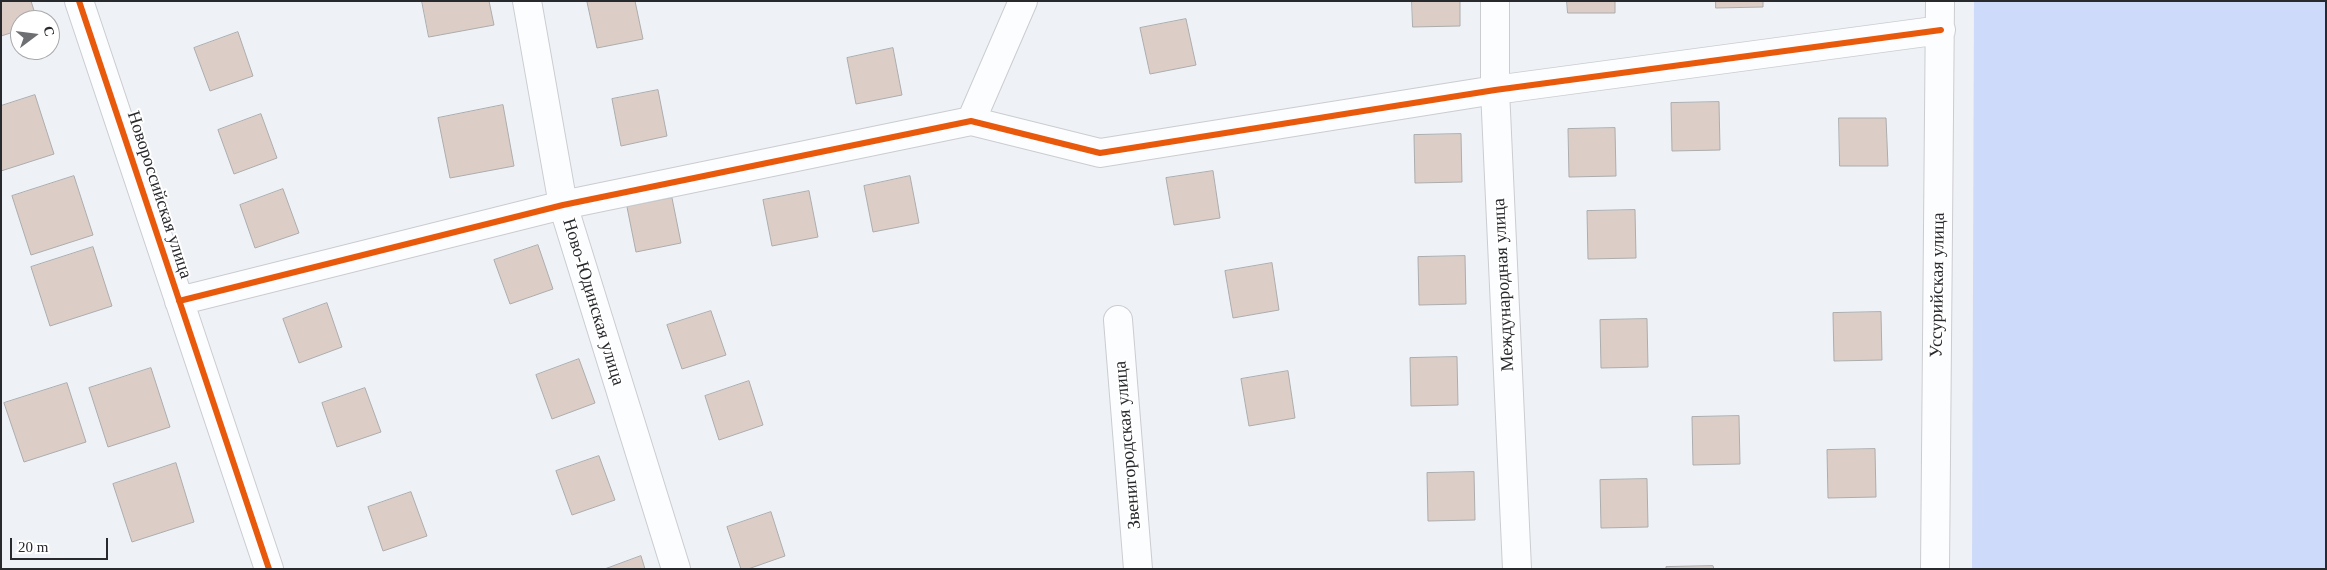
<!DOCTYPE html>
<html>
<head>
<meta charset="utf-8">
<style>
	body { margin:0 }
	#map { position:relative; width:2327px; height:570px; overflow:hidden; background:#eef1f6; font-family:"Times New Roman",serif }
	canvas { display:block }
	.frame { position:absolute; inset:0; border:2px solid #28292d; pointer-events:none }
	.north { position:absolute; left:10px; top:10px; width:50px; height:50px; box-sizing:border-box; background:#fff; border:1px solid #a9a9ab; border-radius:50%; rotate:75deg; font-size:14px; font-weight:700; line-height:20px; text-align:center; color:#28292d }
	.north::after { content:''; display:block; margin:auto; width:18px; height:22px; background:#6d6f73; clip-path:polygon(50% 0,100% 100%,50% 72%,0 100%) }
	.scale { position:absolute; left:10px; top:538px; width:98px; height:22px; box-sizing:border-box; border:2px solid #28292d; border-top:0; padding-left:6px; font-size:15px; line-height:18px; white-space:nowrap; color:#28292d; -webkit-text-stroke:4px #fff; paint-order:stroke }
</style>
</head>
<body>
<div id="map">
<canvas width="2327" height="570"></canvas>
<div class="frame"></div>
<div class="north">С</div>
<div class="scale">20 m</div>
</div>
<script>
const g = document.querySelector('canvas').getContext('2d');
g.lineJoin = 'round';
function paint(path, color) { g.fillStyle = color; g.fill(path, 'evenodd'); }
function strokePath(path, color, width, dash) { g.strokeStyle = color; g.lineWidth = width; g.lineCap = dash ? 'butt' : 'round'; g.setLineDash(dash || []); g.stroke(path); }
function label(font, color, halo, rows, align = 'center') {
  g.font = font + ' "Times New Roman",serif'; g.lineWidth = 4; g.setLineDash([]); g.textBaseline = 'middle'; g.strokeStyle = halo; g.fillStyle = color; for (const [text, x, y, turn = 0] of rows) {
    g.save(); g.translate(x, y); g.rotate((+turn || 0) * Math.PI / 180); g.textAlign = isNaN(turn) ? turn : align; if (halo) g.strokeText(text, 0, 0); g.fillText(text, 0, 0); g.restore();
  }
}
paint(new Path2D(`
	M1974,1H2326V569H1972Z`), '#cedaf9');
const building = new Path2D(`
	M1,1H31L37,20H20V30L1,36Z
	M422,1H489L494,25L429,37Z
	M635,1L643,39L597,48L587,2Z
	M1412,1H1460V26L1413,27Z
	M1567,1H1615V13H1568Z
	M1716,1H1763V7L1716,8Z
	M1186,19L1196,65L1150,74L1140,28Z
	M238,32L253,76L210,91L194,48Z
	M893,48L902,95L856,104L847,58Z
	M658,90L667,136L621,146L612,99Z
	M35,95L54,154L1,171V106Z
	M1719,102L1720,150L1672,151L1671,103Z
	M503,105L514,166L450,178L438,118Z
	M261,114L277,158L234,174L218,130Z
	M1839,118H1886L1888,166H1840Z
	M1615,128L1616,176L1569,177L1568,129Z
	M1461,134L1462,182L1415,183L1414,135Z
	M1213,171L1220,218L1174,225L1166,178Z
	M74,176L93,235L31,255L12,196Z
	M910,176L919,223L873,232L864,186Z
	M283,189L299,233L255,248L240,205Z
	M809,191L818,237L772,246L763,200Z
	M672,198L681,243L636,252L627,207Z
	M1635,210L1636,258L1588,259L1587,211Z
	M538,245L553,289L510,304L494,260Z
	M93,247L112,306L50,326L31,267Z
	M1465,256L1466,304L1419,305L1418,257Z
	M1272,263L1279,310L1233,318L1225,271Z
	M327,303L342,347L299,363L283,319Z
	M711,311L726,355L682,369L667,325Z
	M1881,312L1882,360L1834,361L1833,313Z
	M1647,319L1648,367L1601,368L1600,320Z
	M1457,357L1458,405L1411,406L1410,358Z
	M579,359L595,403L552,419L536,375Z
	M151,368L170,427L108,447L89,388Z
	M1288,371L1295,418L1249,426L1241,379Z
	M749,381L763,425L719,440L705,396Z
	M67,383L86,442L24,462L4,403Z
	M365,388L381,432L337,447L322,403Z
	M1739,416L1740,464L1693,465L1692,417Z
	M1875,449L1876,497L1828,498L1827,450Z
	M599,456L615,500L572,515L556,471Z
	M176,463L194,522L132,542L113,484Z
	M1474,472L1475,520L1428,521L1427,473Z
	M1647,479L1648,527L1601,528L1600,480Z
	M411,492L427,536L383,551L368,507Z
	M771,512L785,556L748,569H741L727,527Z
	M641,556L645,569H605Z
	M1713,566L1714,569H1666V567Z`);
paint(building, '#dccec7');
strokePath(building, '#acacad', 1);
const street = new Path2D(`
	M79,1L269,569
	M527,1L563,205L676,569
	M1495,1V90L1517,569
	M971,121L1023,1
	M179,301L563,205L971,121L1100,153L1495,90L1941,30
	M1118,320L1138,569
	M1935,569L1940,1`);
strokePath(street, '#cbccd0', 30);
strokePath(street, '#fcfdfe', 28);
strokePath(new Path2D(`
	M79,1L269,569
	M179,301L563,205L971,121L1100,153L1495,90L1941,30`), '#e8590c', 6);
label('18px', '#28292d', '#fff', [
	["Новороссийская улица",159,195,72],
	["Международная улица",1504,285,-93],
	["Уссурийская улица",1938,285,-89],
	["Ново-Юдинская улица",593,302,73],
	["Звенигородская улица",1128,445,-95]
]);
</script>
</body>
</html>
